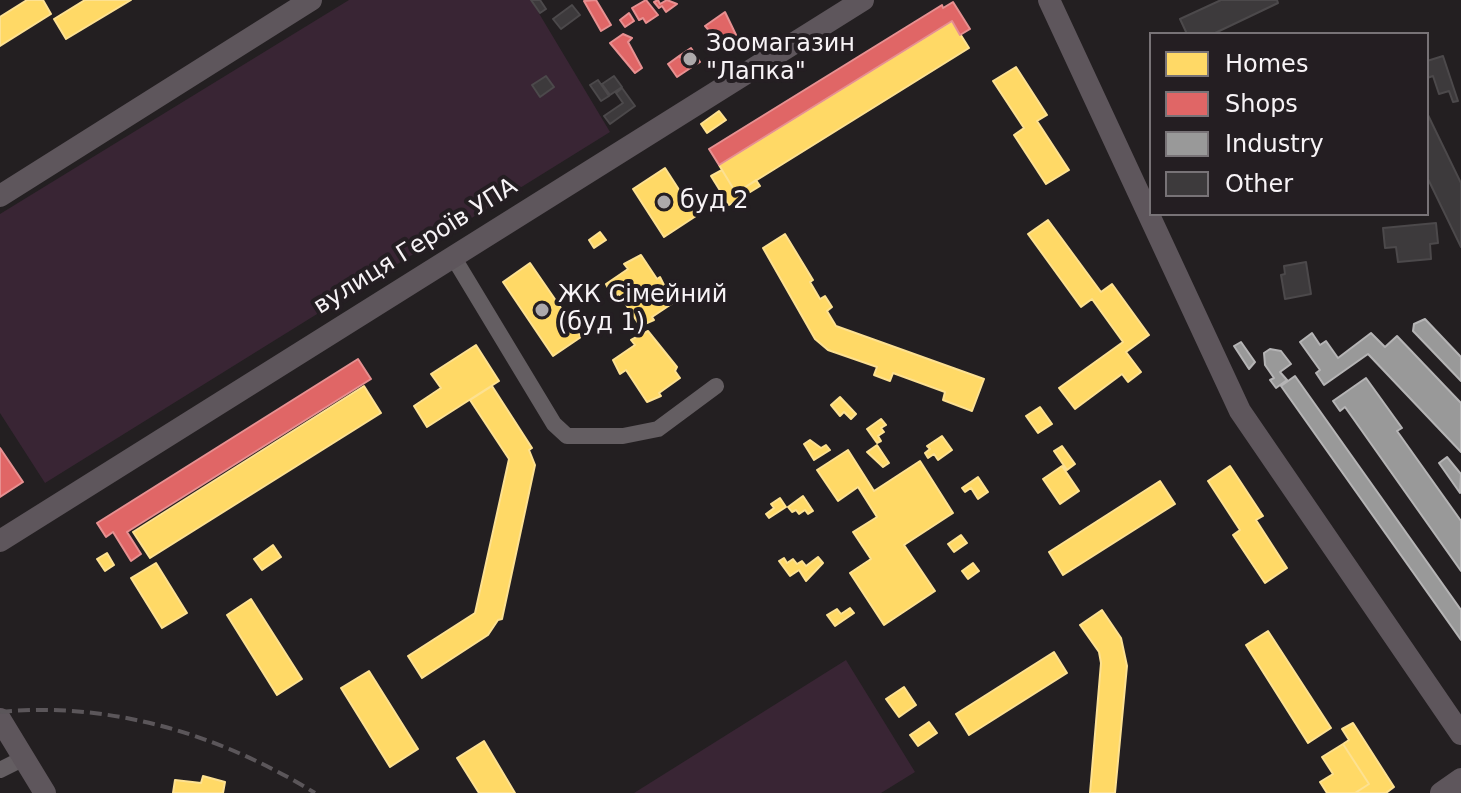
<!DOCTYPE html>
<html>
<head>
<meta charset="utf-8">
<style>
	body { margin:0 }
	#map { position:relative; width:1461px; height:793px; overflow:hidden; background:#231f21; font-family:"DejaVu Sans",sans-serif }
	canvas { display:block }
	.legend { position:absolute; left:1149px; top:32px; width:280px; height:184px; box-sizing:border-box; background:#241e22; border:2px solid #787377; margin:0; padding:10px 14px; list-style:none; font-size:24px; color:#f7f3f6 }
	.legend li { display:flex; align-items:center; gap:16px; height:40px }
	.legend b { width:40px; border:2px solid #787377 }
</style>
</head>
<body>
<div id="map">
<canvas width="1461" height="793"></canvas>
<ul class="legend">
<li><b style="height:22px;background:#ffd966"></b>Homes</li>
<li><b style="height:22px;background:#e06666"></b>Shops</li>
<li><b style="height:22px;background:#999"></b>Industry</li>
<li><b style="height:22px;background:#3d3a3c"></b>Other</li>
</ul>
</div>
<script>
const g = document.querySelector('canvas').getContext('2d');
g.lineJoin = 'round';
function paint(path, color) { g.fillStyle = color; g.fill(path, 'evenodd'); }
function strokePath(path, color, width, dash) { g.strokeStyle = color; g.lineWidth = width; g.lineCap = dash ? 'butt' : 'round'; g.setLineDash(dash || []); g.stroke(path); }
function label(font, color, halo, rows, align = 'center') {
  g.font = font + ' "DejaVu Sans",sans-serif'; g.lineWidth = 8; g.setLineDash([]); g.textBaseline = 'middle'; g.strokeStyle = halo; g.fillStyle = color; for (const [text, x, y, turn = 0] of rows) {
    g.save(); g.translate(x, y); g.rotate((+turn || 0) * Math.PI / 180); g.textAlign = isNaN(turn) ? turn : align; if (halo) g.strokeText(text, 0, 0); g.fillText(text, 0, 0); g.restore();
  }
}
paint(new Path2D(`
	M349,0H531L610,132L45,483L0,413V214Z
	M846,660L915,772L881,793H634Z`), '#392534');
const homes = new Path2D(`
	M27,0H43L51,14L0,46V17Z
	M85,0H131L66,39L54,19Z
	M952,21L969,48L736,193L719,165Z
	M1016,67L1047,115L1037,121L1069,170L1046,184L1014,135L1024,128L993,81Z
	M719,111L726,120L707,133L701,124Z
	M665,168L696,216L664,237L633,189Z
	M722,170L736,193L756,180L760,186L729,205L711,176Z
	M1048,220L1101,292L1112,284L1149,335L1126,352L1141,372L1128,382L1122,374L1075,409L1059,388L1123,342L1092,299L1081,307L1028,234Z
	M600,232L606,240L594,248L589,240Z
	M785,234L813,280L810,282L820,299L825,296L832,307L827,311L836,326L984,379L972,411L943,400L945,392L893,373L890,381L874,375L877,367L828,350L815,339L763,248Z
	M641,255L657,279L660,277L673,303L652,317L654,320L640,326L619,294L613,298L606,284L628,269L624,264Z
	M530,263L581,337L553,356L503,282Z
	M648,331L677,367L675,371L680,378L659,393L661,396L647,402L626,370L620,374L613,360L635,345L631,340Z
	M476,345L499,381L427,427L414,406L441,388L431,374Z
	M364,386L381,413L150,558L133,532Z
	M492,386L532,448L529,450L535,465L502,619L498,620L488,635L422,678L408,656L475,613L509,459L470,400Z
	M840,397L856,414L851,419L844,412L840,416L831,405Z
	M1040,407L1052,424L1038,433L1026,416Z
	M881,419L886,425L881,428L884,432L878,436L881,441L877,443L867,429Z
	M942,436L952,450L938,460L934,454L928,458L925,453L930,449L927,446Z
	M810,440L821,448L826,445L830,450L814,460L804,444Z
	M877,445L889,463L883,467L867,452Z
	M1062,446L1075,464L1067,470L1054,451Z
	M848,450L874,491L920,461L953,513L904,545L935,591L884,625L850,573L871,559L853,532L877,517L858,487L838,501L817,470Z
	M1062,466L1079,491L1060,504L1043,479Z
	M1230,466L1263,516L1256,520L1287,568L1265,583L1233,535L1240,530L1208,481Z
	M978,477L988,492L978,499L971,488L965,492L962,488Z
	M1160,481L1175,504L1063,575L1049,552Z
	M803,496L813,511L808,514L805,510L799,514L796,510L792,512L788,507Z
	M780,498L786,507L769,518L766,514L774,508L771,504Z
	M961,535L967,543L954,552L948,544Z
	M273,545L281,557L262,570L254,559Z
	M107,553L114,565L105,571L97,559Z
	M818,557L823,563L806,581L799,570L790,576L779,561L784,558L787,563L793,559L797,564L802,561L806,566Z
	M156,563L187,613L162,628L131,578Z
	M973,563L979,571L968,579L962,571Z
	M251,599L302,679L277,695L227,615Z
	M850,608L854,613L835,626L827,615L837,609L841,614Z
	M1102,610L1121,638L1127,666L1115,793H1090L1101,663L1099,652L1080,625Z
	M1268,631L1331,728L1308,743L1246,645Z
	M1054,652L1067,673L969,735L956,714Z
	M369,671L418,749L390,767L341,688Z
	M904,687L916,705L899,717L886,699Z
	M929,722L937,733L918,746L910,735Z
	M1353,723L1394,787L1386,793H1355L1369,784L1343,744L1349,740L1342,729Z
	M484,741L515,793H479L457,758Z
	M1343,744L1369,784L1355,793H1327L1320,782L1333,774L1322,757Z
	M203,776L225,782L223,793H173L175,780L201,783Z`);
paint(homes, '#ffd966');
strokePath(homes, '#fde191', 2);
const shops = new Path2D(`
	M596,0L611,25L601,31L584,1Z
	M646,0L658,15L646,23L643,18L639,20L632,8Z
	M658,0L660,4L667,0L677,4L666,12L662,6L659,8L654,2Z
	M953,2L970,29L960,35L952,21L719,165L709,149L942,5L943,8Z
	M725,12L737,37L723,46L705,26Z
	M629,13L634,21L625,27L620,20Z
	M623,34L632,38L628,42L642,68L635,73L610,43Z
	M691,48L700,62L689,69L679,56Z
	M679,56L689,69L677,77L668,64Z
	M358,359L371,379L127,532L141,554L131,561L113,532L106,537L97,523Z
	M0,448L23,482L0,497Z`);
paint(shops, '#e06666');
strokePath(shops, '#e79091', 2);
const industry = new Path2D(`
	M1425,319L1461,357V381L1413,331L1414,324Z
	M1312,333L1320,345L1326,341L1338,358L1371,333L1385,347L1397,336L1461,403V452L1368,354L1324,385L1316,373L1320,370L1300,342Z
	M1241,342L1255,362L1249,369L1234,346Z
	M1270,349L1281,351L1291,364L1280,372L1287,380L1276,388L1270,380L1274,378L1265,365L1264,353Z
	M1295,376L1461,610V640L1281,386Z
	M1366,378L1402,428L1397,431L1461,521V571L1345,407L1340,411L1333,401Z
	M1447,457L1461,474L1460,493L1439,463Z`);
paint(industry, '#999');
strokePath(industry, '#b5b4b5', 2);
const building = new Path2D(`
	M531,0H540L546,9L540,13Z
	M1221,0H1277L1278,3L1213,34H1187L1180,19Z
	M572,5L580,15L561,29L553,19Z
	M1443,56L1458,101L1453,102L1449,91L1439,94L1433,76L1427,78V61Z
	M546,76L554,87L540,97L532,85Z
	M614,76L622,87L610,95L602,84Z
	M598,80L609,96L601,101L590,85Z
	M622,88L635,106L610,124L604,116L623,103L616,93Z
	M1427,113L1461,183V247L1427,177Z
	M1436,223L1438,243L1430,244L1431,259L1398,262L1396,247L1385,248L1383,228Z
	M1306,262L1311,294L1285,299L1281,275L1285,274L1284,266Z`);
paint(building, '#3d3a3c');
strokePath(building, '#4c494b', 2);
strokePath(new Path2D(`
	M452,255L554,424L567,436H623L658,429L716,386
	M0,770L24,758`), '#645e62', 16);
strokePath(new Path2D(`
	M1049,0L1240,411L1461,734
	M0,196L311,0
	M0,541L863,0
	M0,719L45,793
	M1441,793L1461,779`), '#5e565c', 22);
strokePath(new Path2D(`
	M0,712C111,701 221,735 315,793`), '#5b565a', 4, [12, 6]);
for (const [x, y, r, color] of [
	[690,59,8,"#ada9ab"],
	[664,202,8,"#ada9ab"],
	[542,310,8,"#ada9ab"]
]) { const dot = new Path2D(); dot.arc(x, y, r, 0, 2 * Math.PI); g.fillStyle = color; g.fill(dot); strokePath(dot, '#241e22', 3); }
label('24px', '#f7f3f6', '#241e22', [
	["Зоомагазин",706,45],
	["\"Лапка\"",706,73],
	["буд 2",680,202],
	["ЖК Сімейний",558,296],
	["(буд 1)",558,324]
], 'left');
label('24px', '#f7f3f6', '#241e22', [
	["вулиця Героїв УПА",416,247,-32]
]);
</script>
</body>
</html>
